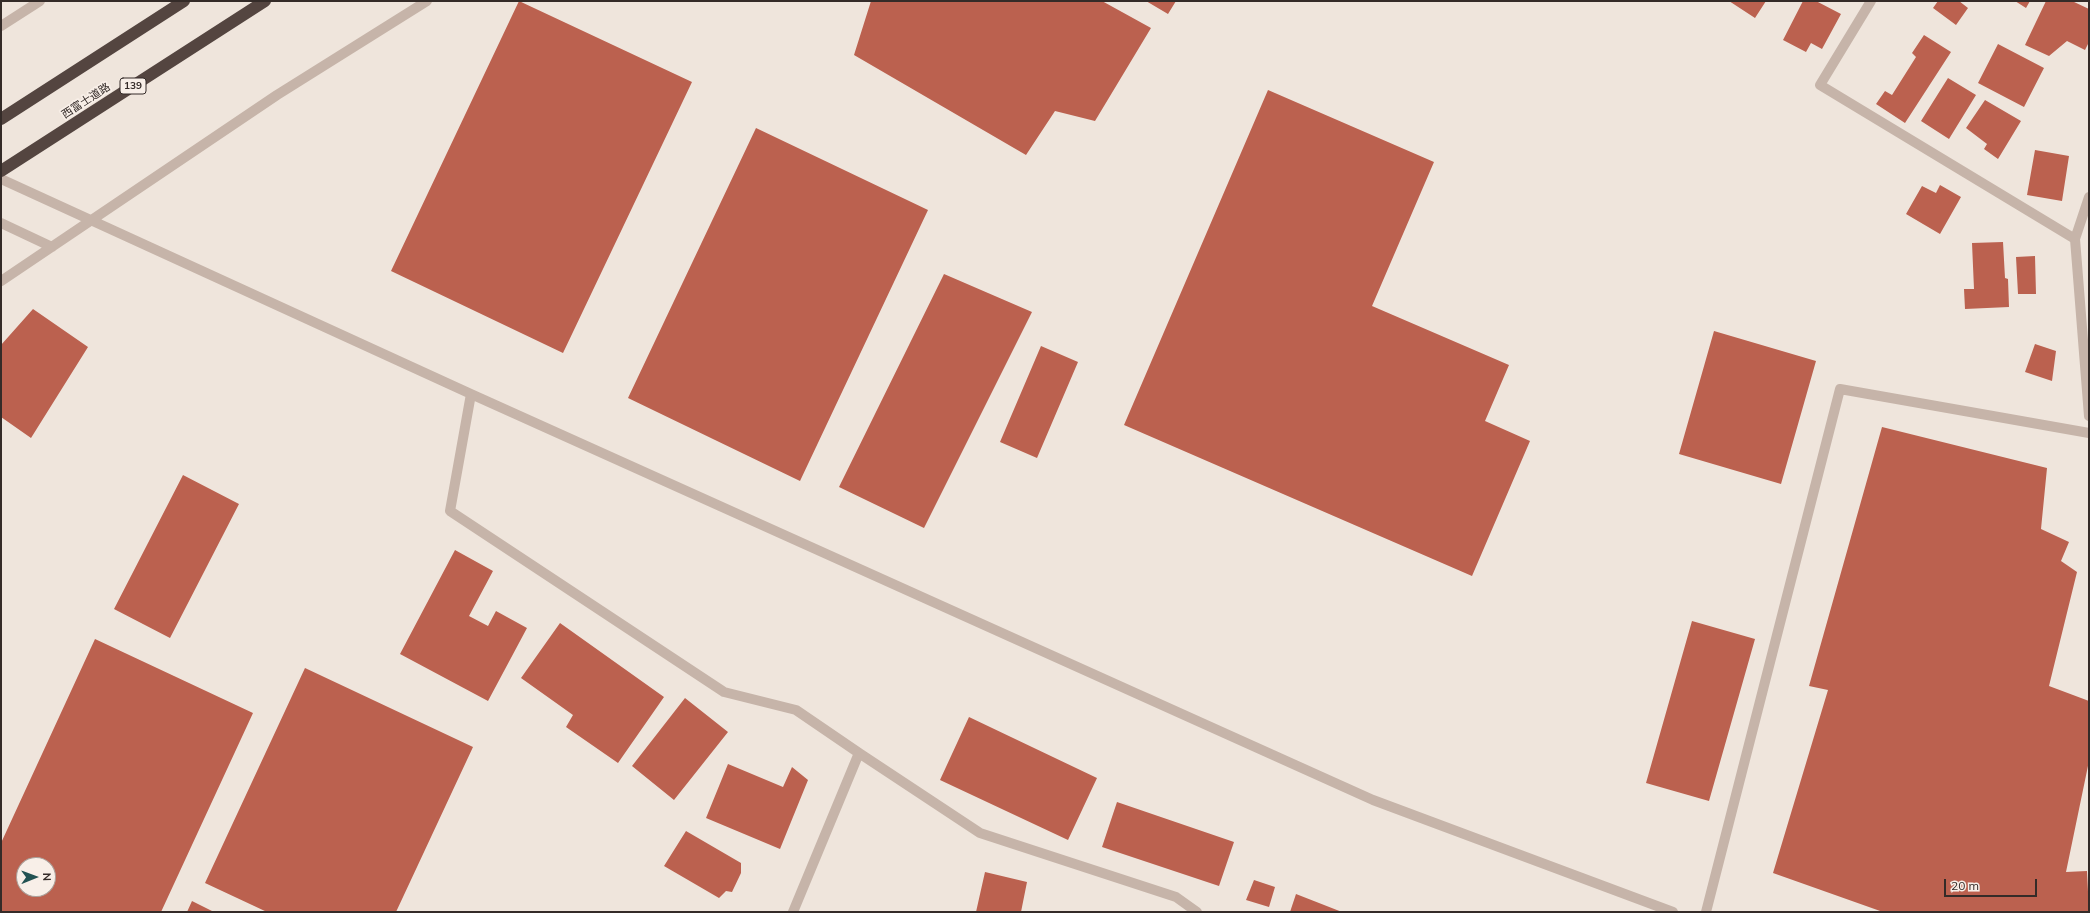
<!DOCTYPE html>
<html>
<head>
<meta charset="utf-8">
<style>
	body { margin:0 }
	#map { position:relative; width:2090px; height:913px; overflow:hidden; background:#efe5dc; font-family:Mulish,sans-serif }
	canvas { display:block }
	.frame { position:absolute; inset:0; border:2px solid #342b28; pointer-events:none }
	.north { position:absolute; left:16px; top:857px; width:40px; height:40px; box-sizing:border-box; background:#f8efe8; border:1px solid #aaa19b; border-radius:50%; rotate:89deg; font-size:11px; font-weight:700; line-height:16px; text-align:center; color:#342b28 }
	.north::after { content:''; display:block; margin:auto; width:14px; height:18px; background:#225252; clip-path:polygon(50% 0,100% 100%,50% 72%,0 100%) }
	.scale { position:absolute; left:1944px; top:879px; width:93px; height:18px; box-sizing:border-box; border:2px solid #342b28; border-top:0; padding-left:5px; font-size:12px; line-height:14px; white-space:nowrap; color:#342b28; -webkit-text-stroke:3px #f8efe8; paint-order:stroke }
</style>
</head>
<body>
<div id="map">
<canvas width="2090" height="913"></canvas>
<div class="frame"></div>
<div class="north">N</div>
<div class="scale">20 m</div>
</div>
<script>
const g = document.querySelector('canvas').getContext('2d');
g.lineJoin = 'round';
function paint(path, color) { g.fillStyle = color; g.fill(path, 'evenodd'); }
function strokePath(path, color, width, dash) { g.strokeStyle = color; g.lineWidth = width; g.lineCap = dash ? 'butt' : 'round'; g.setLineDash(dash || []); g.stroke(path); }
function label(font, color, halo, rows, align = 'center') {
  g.font = font + ' Mulish,"Noto Sans JP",sans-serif'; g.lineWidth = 3.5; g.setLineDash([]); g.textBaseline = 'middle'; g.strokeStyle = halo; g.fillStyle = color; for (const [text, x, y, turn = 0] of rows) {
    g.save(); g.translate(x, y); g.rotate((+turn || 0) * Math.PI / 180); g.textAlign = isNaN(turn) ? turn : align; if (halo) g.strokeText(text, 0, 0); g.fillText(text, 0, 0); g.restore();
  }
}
paint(new Path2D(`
	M519,1L692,82L563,353L391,271Z
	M871,1H1102L1151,28L1095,121L1055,111L1026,155L854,55Z
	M1146,1H1176L1168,14Z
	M1729,1H1766L1755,18Z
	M1803,1H1816L1841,14L1822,49L1811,43L1806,52L1783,40Z
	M1938,1H1959L1968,8L1956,25L1933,8Z
	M2015,1H2030L2026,8Z
	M2046,1H2072L2089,9V42L2085,50L2067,41L2049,56L2025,45Z
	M1924,35L1951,52L1905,123L1876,104L1885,91L1892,95L1916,57L1912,53Z
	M1998,44L2044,68L2024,107L1978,83Z
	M1948,78L1976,95L1949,139L1921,121Z
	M1268,90L1434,162L1372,306L1509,365L1485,421L1530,441L1472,576L1124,425Z
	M1985,100L2021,121L1998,159L1984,149L1987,144L1966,128Z
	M756,128L928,210L800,481L628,398Z
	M2035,150L2069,156L2062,201L2027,195Z
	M1940,185L1961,197L1940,234L1906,214L1922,186L1936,193Z
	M2003,242L2005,278L2008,279L2009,307L1965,309L1964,289H1974L1972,243Z
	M2035,256L2036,294H2018L2016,257Z
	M944,274L1032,312L924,528L839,487Z
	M33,309L88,347L31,438L1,417V345Z
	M1714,331L1816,361L1781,484L1679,454Z
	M2035,344L2056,351L2052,381L2025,372Z
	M1041,346L1078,362L1037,458L1000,442Z
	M1882,427L2047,468L2041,529L2069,542L2061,561L2077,572L2049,686L2089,701V761L2066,872L2087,871L2089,912H1883L1773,873L1828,690L1809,686Z
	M183,475L239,504L170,638L114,609Z
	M455,550L493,571L469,616L488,626L496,611L527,628L488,701L400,654Z
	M1692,621L1755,639L1709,801L1646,783Z
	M560,623L664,697L618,763L566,727L573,715L521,678Z
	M95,639L253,713L161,912H1V843ZM24,865H48V889H24Z
	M305,668L473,747L396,912H267L205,883Z
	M685,698L728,732L674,800L632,766Z
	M969,717L1097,778L1068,840L940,780Z
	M728,764L783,787L792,767L808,780L780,849L706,818Z
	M1117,802L1234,842L1219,886L1102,847Z
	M686,831L741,863V873L732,892L726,891L719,898L664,866Z
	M985,872L1027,882L1021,912H976Z
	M1254,880L1275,887L1269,907L1246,900Z
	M1296,894L1342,912H1290Z
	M192,901L214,912H187Z`), '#bb614f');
strokePath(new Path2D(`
	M1871,1L1820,85L2075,239
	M1,26L40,1
	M1,179L471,394L1373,800L1673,912
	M2089,197L2075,239L2089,416
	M1,223L52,247
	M1,281L277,95L427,1
	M471,394L450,511L724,692L796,710L859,753L793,912
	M859,753L980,833L1176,897L1197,912
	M1706,912L1840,389L2089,433`), '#c6b4a9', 10);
strokePath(new Path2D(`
	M1,119L184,1
	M1,171L265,1`), '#544540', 12);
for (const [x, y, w] of [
	[133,86,26]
]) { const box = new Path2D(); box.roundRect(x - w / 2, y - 8, w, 16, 3); g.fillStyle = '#f8efe8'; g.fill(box); strokePath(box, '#342b28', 1); }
label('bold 10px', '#342b28', null, [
	["139",133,86]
]);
label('11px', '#342b28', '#f8efe8', [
	["西富士道路",86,101,-33]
]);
</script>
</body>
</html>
